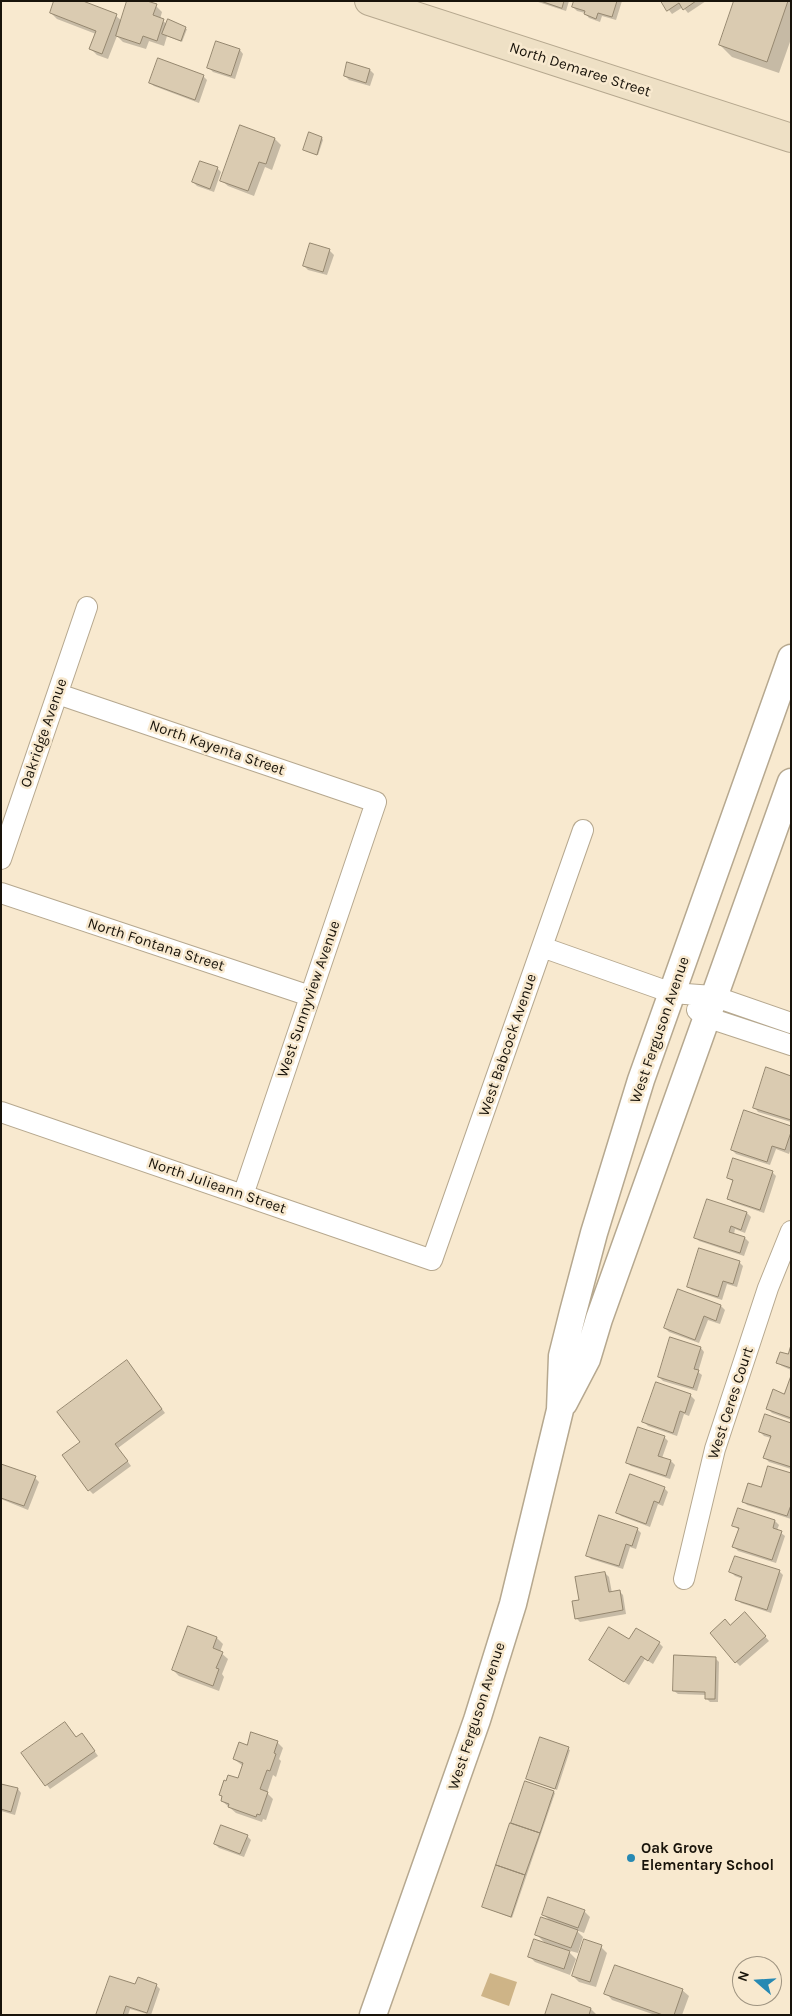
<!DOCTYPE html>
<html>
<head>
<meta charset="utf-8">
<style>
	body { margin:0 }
	#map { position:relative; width:792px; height:2016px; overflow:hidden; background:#f8e9cf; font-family:Karla,sans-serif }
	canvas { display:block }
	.frame { position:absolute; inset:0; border:2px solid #18130a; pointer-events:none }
	.north { position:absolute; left:732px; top:1956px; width:50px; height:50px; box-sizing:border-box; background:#f8e9cf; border:1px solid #9e9380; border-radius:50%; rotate:289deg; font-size:14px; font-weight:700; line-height:20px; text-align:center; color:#18130a }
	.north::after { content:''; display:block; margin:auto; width:18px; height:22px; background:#2789b3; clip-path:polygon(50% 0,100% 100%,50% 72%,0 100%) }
</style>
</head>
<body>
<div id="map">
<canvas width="792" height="2016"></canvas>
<div class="frame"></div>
<div class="north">N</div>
</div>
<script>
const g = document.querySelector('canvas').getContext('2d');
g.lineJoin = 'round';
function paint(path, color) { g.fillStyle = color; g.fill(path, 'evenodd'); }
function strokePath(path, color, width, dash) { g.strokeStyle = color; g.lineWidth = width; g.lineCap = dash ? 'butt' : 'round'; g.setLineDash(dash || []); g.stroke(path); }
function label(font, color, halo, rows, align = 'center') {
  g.font = font + ' Karla,sans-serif'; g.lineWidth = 5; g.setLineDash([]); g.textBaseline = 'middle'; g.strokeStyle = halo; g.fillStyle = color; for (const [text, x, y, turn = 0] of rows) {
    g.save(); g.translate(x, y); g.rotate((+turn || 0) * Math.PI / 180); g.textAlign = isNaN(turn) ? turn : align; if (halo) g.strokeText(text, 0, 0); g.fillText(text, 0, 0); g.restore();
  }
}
paint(new Path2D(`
	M490,1973L517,1982L509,2006L481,1996Z`), '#ceb487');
paint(new Path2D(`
	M77,1L116,16L122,21L156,6L162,12L160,19L167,24L187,29L182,42L167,36L164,46L149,41L146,49L123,42L117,36L108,59L97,55L91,49L96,34L57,19L51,13Z
	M535,1H569L566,11Z
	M575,1H622L616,20L602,16L600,22L589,18L585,13L577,11L573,7Z
	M662,1H706L688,13L683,7L672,14Z
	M736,1H791V39L779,73L732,57L720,45Z
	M240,50L243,54L235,79L213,72L209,68Z
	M348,64L370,70L374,74L370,86L349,80L345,76Z
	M203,76L207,80L199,103L154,86L150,83Z
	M322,138L323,140L318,155L304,150Z
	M275,139L281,145L272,170L265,167L254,196L228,186L221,180Z
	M217,168L221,172L214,192L197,186L193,182Z
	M311,245L330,251L334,255L327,275L308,270L304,266Z
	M791,1077V1122L758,1112L755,1108Z
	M791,1127V1148L789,1154L776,1149L770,1165L736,1154L732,1150Z
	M772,1172L776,1176L764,1213L732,1202L728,1198L734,1182L728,1178Z
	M747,1213L751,1217L745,1233L735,1229L734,1234L745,1238L749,1242L744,1256L699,1241L695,1237Z
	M739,1262L743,1266L737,1287L727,1284L722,1300L692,1290L688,1286Z
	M721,1306L725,1310L720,1324L708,1320L699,1343L669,1332L665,1328Z
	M701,1348L704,1352L698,1372L702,1375L697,1391L663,1381L659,1377Z
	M791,1349V1370L782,1366L778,1363L789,1356Z
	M131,1366L165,1413L118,1448L131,1466L93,1494L89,1490L81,1443Z
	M791,1379V1420L772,1413L768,1409L785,1395Z
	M657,1384L691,1396L695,1400L689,1416L684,1414L677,1436L648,1426L644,1422Z
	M791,1425V1469L769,1462L765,1458L771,1438L764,1436L760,1432Z
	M664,1437L668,1441L662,1458L671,1461L675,1465L670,1479L631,1466L627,1463Z
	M1,1465L35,1478L39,1482L28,1510L1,1499Z
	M791,1475V1519L747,1505L743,1501L762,1489Z
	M664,1488L668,1492L663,1506L658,1504L650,1527L621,1516L617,1512Z
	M738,1509L775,1521L779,1525L777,1530L785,1536L776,1563L738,1551L734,1547L739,1530L733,1525Z
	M637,1529L641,1533L636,1549L630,1547L623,1569L591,1559L587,1555Z
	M779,1571L783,1575L771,1613L741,1603L737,1599L743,1579L735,1576L731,1572Z
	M605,1573L609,1577L612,1593L619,1591L623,1595L626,1614L580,1622L576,1618L580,1601Z
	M749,1618L769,1641L740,1666L736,1662L731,1626Z
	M217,1638L223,1644L220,1652L228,1659L222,1674L224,1677L219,1691L179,1676L173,1670Z
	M630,1641L659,1643L663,1647L653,1664L645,1659L629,1685L590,1660Z
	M715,1658L719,1662L718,1702H710L706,1698V1695L678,1694L674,1691Z
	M65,1723L77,1738L82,1734L98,1756L50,1789L23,1753Z
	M541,1739L570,1750L557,1790L527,1779Z
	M277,1742L283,1748L279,1759L281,1761L276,1777L273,1775L267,1793L273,1799L266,1820L263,1819L262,1822L236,1813L222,1801L223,1798L220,1794L238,1780L243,1766L234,1759L248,1746Z
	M526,1782L552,1790L555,1793L512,1918L483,1907Z
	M1,1785L18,1789L21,1793L15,1815L1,1811Z
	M247,1836L251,1840L244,1857L219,1848L215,1844Z
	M584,1911L590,1917L584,1933L576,1930L583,1937L578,1953L567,1950L576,1959L570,1975L535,1962L529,1956L546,1944L537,1935L551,1922L544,1915Z
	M601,1947L607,1953L596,1987L579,1982L573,1976Z
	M156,1985L160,1989L151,2015L130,2009L128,2015H98L136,1986Z
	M682,1990L689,1996L682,2015H655L612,2000L606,1993Z
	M591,2009L597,2015H546Z`), '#0003');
const building = new Path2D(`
	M54,1H83L117,14L102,54L89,49L96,31L50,13Z
	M127,1H147L157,4L153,15L164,19L157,41L143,36L140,44L116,36Z
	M541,1H564L562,8Z
	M574,1H617L612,17L598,13L596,19L584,14L585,11L572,7Z
	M661,1H696L683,10L679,3L667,11Z
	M734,1H788L767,62L719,45Z
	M168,19L186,27L181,41L162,34Z
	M216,41L240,49L231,76L207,68Z
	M158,58L204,75L195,100L149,83Z
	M347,62L370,69L366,83L344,76Z
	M240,125L275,138L266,164L259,162L248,191L220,181Z
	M309,132L322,137L317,155L303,150Z
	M200,161L218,167L210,189L192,182Z
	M310,243L330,249L323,272L303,266Z
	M766,1067L791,1076V1120L753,1108Z
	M744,1110L791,1126V1132L785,1150L772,1146L767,1162L731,1150Z
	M733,1158L773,1171L760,1210L727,1199L733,1180L727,1178Z
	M707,1199L747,1212L741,1230L731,1226L729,1232L745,1237L740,1253L694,1238Z
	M699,1248L740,1261L733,1284L723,1281L718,1297L687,1287Z
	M678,1289L721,1305L716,1321L704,1316L695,1340L664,1328Z
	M670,1337L701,1347L694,1369L699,1370L693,1388L658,1377Z
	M791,1345V1368L776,1363L780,1352L788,1354Z
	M127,1360L162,1409L115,1444L128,1461L88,1491L62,1455L80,1442L57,1412Z
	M791,1376V1418L766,1409L773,1389L784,1394Z
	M656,1382L691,1394L685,1413L680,1411L673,1433L642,1422Z
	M765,1414L791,1423V1467L763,1458L771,1436L759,1432Z
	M638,1427L665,1436L658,1456L671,1460L666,1476L626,1463Z
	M1,1464L36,1476L24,1506L1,1498Z
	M768,1466L791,1473V1505L787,1516L742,1502L748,1483L761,1487Z
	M630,1474L665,1487L659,1503L654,1501L646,1524L616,1513Z
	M738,1508L775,1520L773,1528L782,1531L772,1560L732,1547L739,1528L732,1526Z
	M599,1515L638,1528L632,1546L626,1544L619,1566L586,1556Z
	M735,1556L780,1570L767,1610L735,1600L742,1577L729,1572Z
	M605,1572L609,1592L620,1590L623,1610L575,1619L572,1601L579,1600L575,1577Z
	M745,1612L766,1636L735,1663L710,1633L725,1619L730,1625Z
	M188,1626L217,1637L213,1648L223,1652L216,1668L219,1669L213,1686L172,1670Z
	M609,1627L629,1639L636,1628L660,1642L648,1661L641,1656L624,1682L589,1660Z
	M674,1655L716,1657L715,1699H705V1692L673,1691Z
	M65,1722L76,1737L82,1733L95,1751L45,1786L21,1753Z
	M251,1732L278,1741L274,1753L276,1754L270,1771L267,1770L260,1789L268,1792L260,1815L257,1814L256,1817L228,1807L229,1804L221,1801L222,1796L219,1795L224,1780L226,1781L228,1775L238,1778L243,1763L233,1759L239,1742L247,1745Z
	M540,1737L569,1747L555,1789L526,1779Z
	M525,1781L554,1791L540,1833L511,1823Z
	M1,1784L18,1788L11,1812L1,1809Z
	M510,1823L540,1833L525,1875L496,1865Z
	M221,1825L248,1835L240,1854L214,1844Z
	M496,1865L525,1875L511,1917L482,1907Z
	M548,1897L585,1910L578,1928L542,1915Z
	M541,1917L578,1930L571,1948L535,1935Z
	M534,1939L570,1951L564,1969L528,1957Z
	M584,1939L602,1945L590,1982L572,1976Z
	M615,1965L683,1989L674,2015H663L604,1994Z
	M110,1976L135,1984L138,1977L157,1984L147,2013L126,2006L123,2015H96Z
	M552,1994L591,2008L589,2015H545Z`);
paint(building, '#dacbb1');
strokePath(building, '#95876f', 1);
const minor = new Path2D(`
	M58,694L376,802L243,1195
	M1,859L87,607
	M1,893L310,996
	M542,947L672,993L713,996L791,1023
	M697,1010L706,1017L791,1045
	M1,1112L432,1260L583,830
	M684,1579L715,1449L768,1288L791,1231`);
const tertiary = new Path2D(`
	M564,1403L587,1359L599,1319L791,782
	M373,2015L477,1720L513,1604L560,1410L562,1356L573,1312L594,1233L641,1080L791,658`);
const secondary = new Path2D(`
	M369,1L791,138`);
strokePath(minor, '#b6a88f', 22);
strokePath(tertiary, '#b6a88f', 29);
strokePath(secondary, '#b6a88f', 30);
strokePath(minor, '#fff', 20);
strokePath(tertiary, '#fff', 26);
strokePath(secondary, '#eee0c5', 28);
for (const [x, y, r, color] of [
	[631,1858,5,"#2789b3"]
]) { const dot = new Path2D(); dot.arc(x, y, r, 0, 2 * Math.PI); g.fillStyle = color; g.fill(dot); strokePath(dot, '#f8e9cf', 2); }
label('15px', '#18130a', '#f8e9cf', [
	["North Demaree Street",580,70,18],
	["Oakridge Avenue",44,733,-71],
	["North Kayenta Street",217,748,19],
	["North Fontana Street",156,945,18],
	["West Sunnyview Avenue",309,999,-71],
	["West Ferguson Avenue",660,1030,-71],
	["West Babcock Avenue",508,1045,-71],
	["North Julieann Street",217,1186,19],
	["West Ceres Court",731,1403,-72],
	["West Ferguson Avenue",477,1716,-72]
]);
label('bold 15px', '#18130a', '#f8e9cf', [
	["Oak Grove",641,1849],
	["Elementary School",641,1866]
], 'left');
</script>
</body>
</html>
